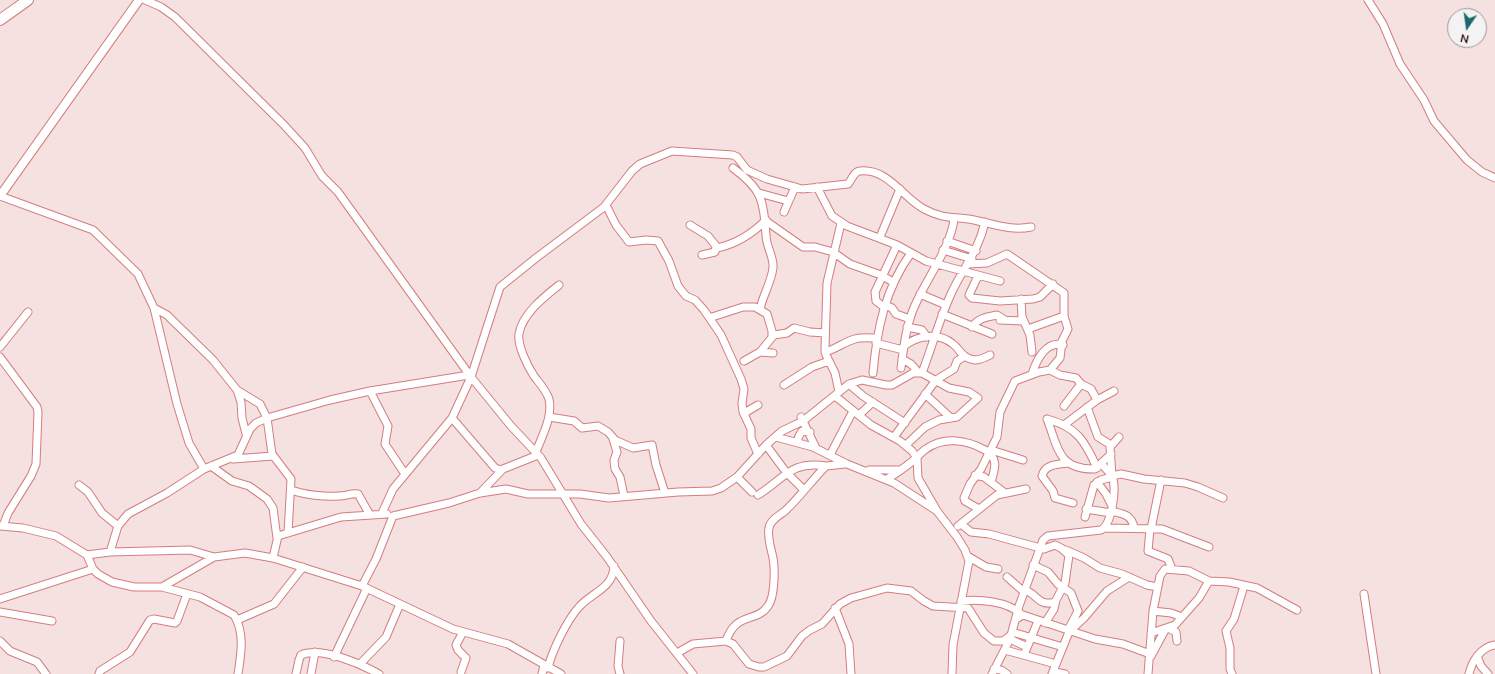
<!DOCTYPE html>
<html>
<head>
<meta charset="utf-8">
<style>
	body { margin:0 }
	#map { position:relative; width:1495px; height:674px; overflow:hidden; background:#f5e1e0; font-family:Mulish,sans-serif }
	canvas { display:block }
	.north { position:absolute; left:1447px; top:8px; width:40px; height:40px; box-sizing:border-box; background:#f3f3f3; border:1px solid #a29596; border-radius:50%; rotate:193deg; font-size:11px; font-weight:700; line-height:16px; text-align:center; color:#28080a }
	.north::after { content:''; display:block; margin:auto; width:14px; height:18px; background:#1c696d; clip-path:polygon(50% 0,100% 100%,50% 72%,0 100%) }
</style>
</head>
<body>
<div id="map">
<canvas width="1495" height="674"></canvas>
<div class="north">N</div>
</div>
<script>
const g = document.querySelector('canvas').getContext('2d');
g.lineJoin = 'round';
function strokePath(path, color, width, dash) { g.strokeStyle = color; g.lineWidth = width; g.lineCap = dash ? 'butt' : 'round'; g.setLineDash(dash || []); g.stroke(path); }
const minor = new Path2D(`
	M145,0L161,7L175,17L284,125L305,148L322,176L338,192L471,377L511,426L541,458L581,524L607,557L651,621L693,674
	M1368,0L1383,24L1400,64L1424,100L1434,121L1467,160L1482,172L1495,178
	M733,168C763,190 763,200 766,235C766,247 774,256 773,268C771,283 763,295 760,309
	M817,187L832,216L847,226L897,245L926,261L1000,281
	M759,193L788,201
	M0,196L93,230L138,274L154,308L177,404L189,443L204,469
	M606,205L616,225L629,242L646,240L658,241L669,261L678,286L686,296L695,300L704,310L721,335L741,379L744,389L742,403L743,412L751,429V438L758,454
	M784,212L795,187
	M766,221L803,247H815L833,252L850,264L881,275L893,282
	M690,225L708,236L716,246L715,252L702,255
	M880,237L900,189
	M947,241L976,251
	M717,248C736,244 752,234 766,220
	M943,250L972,259
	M968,264L987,263L1007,254L1064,293V316L1068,329L1062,341L1060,358L1050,370
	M978,276L969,295L972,298L1000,301L1033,299L1040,297L1053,284
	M920,294L946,305
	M1021,299L1022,317L1030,335L1032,352
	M885,305L892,308L896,314L910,319
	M884,307L876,301L875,292L897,245
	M154,308L167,315L213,360L237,390L241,402L242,418L246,434
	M942,314L992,334
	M712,317L743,307H755L767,314L772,331V337
	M1000,320L1023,321
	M907,327L922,330L927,337
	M972,327C978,318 987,317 997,315L1005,320
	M1028,329L1064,316
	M876,343L903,350
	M0,347L28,312
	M903,347C917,335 938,332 953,344C961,350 961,358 975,360C980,360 986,357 990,355
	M760,352L774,335L787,333L794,328L810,332L825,333
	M825,352C836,349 844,342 855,339C862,337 870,338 877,338
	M0,357L37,407L38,412L36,464L31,476L8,513L3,526
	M902,359L911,364L918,372
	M744,361L760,352L773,353
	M901,368C904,345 906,324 916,303C928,277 951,246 954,219
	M873,373C877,329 885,289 911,253
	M922,373C932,347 939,320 951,294C963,267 978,253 985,222
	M1032,374C1036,361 1046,340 1063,345
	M849,384L863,396L905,423
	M784,385L812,367L829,361
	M237,390L260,404L267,418L272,454L291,479L288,533
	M370,391L388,426L385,444L405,474
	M839,392L835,373L826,355L825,348L827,283L841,223
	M925,394L951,418
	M835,396L871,425L900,441L912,451L917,458L918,478L936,509
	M1064,406L1081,384
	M1087,407L1098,437L1111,445
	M745,415L746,412L758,405
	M859,415L873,402
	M549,417L574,421L582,428L598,426L608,432L615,440L633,448L652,445L656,465L665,493
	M801,417L816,448
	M452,418L495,468L501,470
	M1047,419C1058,446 1057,470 1095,469L1111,454
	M1047,419C1077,427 1085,441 1097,468
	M1064,425L1097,400L1114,391
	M776,437L813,447L847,464L894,483L937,511L957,537L965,550L969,561L953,645L952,674
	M894,437L936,380L954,369L957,361L965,356
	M1119,437L1110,447L1112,476L1121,474L1144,479L1185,483L1198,487L1223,498
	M613,439L617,452L614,460L615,469L620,477L624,496
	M797,442L799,436L802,431L810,432
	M766,445L786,472L804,490
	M991,450L1023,460
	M536,452C542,436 553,417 549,399C546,390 540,384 534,376C528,367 517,345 519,334C522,314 545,296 559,285
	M830,455L853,411
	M233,459L273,456
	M1069,463C1058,464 1045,464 1042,476L1053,491L1055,498L1073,503
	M211,466L232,481L249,486L267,499L273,508L277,538
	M869,470H899
	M975,475L984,477L1005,493
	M737,477L752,492
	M887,479C895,474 903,469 910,463C916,459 920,453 926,449C944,436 967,440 985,450C999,458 995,469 991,482
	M1097,482L1106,494L1112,506
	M79,485L88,492L102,513L118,526
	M291,490C305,495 325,497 339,496C346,496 351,493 358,494L370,515
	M480,493L503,469L538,455
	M758,495C784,479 791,460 826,466
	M979,509L965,501L964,498L970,484L981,469L997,437L1000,412L1015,381L1039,372L1050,370L1060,375L1076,378L1081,384L1091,389L1097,400
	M1086,509L1111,513
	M1111,511C1122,514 1132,514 1134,528
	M382,513L393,489L452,418L471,377L500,287L536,258L604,207L632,171L640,164L672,151L733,155L737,157L747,170L767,179L802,189L848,184C852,180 854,171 860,171C888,168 903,198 924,209C945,220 953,216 974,220C993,224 1011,231 1031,227
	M1085,517L1094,485L1101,480L1112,477
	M961,524L971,532L989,534L1044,549L1055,545L1061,548L1069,555L1065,583L1055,602C1039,607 1037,594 1025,590
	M0,526L23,528L56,536L87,555L93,569L98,574L112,582L134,587H162L214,557L245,553L273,558L362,586L453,629L508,644L561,674
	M958,526L997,495L1026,489
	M1104,528L1162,529L1209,547
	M1150,529L1148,551L1168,559L1172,569
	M1151,529L1161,480
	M1066,550L1084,558L1100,568L1122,574L1147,585L1158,587
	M110,552L118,526L128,514L167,493L204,469L238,455L250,429L256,423L267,418L330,400L370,391L469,375
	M87,555L110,552L190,550L214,557
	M969,557L986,567L998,569
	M273,558L278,536L341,517L387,514
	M1033,565L1048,572L1058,584L1071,593L1078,611L1068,630
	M1007,577L1024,592
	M362,586L376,559L393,516L449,503L480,493L506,489L528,494H580L609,498L678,492L712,491L721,488L737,477L766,445L782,431L803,421L849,384L862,380L886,385H892L913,373H922L949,388L969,392L978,398L957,417L939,420L925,427L906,445
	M162,587L200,597L234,615C245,633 241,654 238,674
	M1364,594L1376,674
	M0,599L93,569
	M961,601C979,599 1007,601 1021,614
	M835,608L849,644L851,674
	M1153,611L1171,613L1182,617
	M0,612L52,621
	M1016,619L1023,615L1095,639L1123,644L1150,654
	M237,620L274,604L303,567
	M1045,623L1054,609L1056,600
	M1168,628L1176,632L1177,641
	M1012,632L1063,647
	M1151,633L1175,625L1199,598L1209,581
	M1010,639L1027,647
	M0,641L10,651L37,662L46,674
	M620,641L618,666L620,674
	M726,641C736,611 757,623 768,606C775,597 775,568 773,558C771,548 767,537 769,528C770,520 780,515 785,511C800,497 812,480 826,466L845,464
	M1005,650L1056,664
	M677,653L693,644L726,641L733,644L749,664L759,667H764L787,656L802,636L810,630L822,624L840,604L851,598L887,588L911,591L924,601L933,606L968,608L984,633L994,641H1003L1011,635
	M1024,655L1038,621
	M1151,656L1165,630
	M1477,656L1481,666L1488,674
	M334,657L367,588
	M360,664L386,637L400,604
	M548,668C552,651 567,620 579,607C592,592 613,589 614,566
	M994,669L1001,670L1007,674
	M461,672L466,658L458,650L456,645L463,632
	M1055,672L1065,674
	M99,674L100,671L130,652L150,620L154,619L175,623L177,621L187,594
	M296,674L299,660L301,655C321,646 361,664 379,674
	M311,674L315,652
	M542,674L544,665
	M992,674L1010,639L1019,606L1043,540L1048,536L1101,530C1112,524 1116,491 1113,479C1112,474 1105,469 1102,464
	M1052,674L1069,632L1084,618L1107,591L1129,577
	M1148,674L1153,611L1160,576L1165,569L1189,571L1209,581L1229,582L1257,588L1297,610
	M1232,674L1230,669V648L1226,631L1234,619L1244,586
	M1469,674C1472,661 1481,647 1495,645`);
const major = new Path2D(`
	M0,196L139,0`);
const highway = new Path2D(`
	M0,20L28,0`);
strokePath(minor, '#d47d7d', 9);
strokePath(major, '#d47d7d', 10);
strokePath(highway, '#d47d7d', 12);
strokePath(minor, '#fff', 7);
strokePath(major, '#fff', 8);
strokePath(highway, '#fff', 10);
</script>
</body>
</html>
